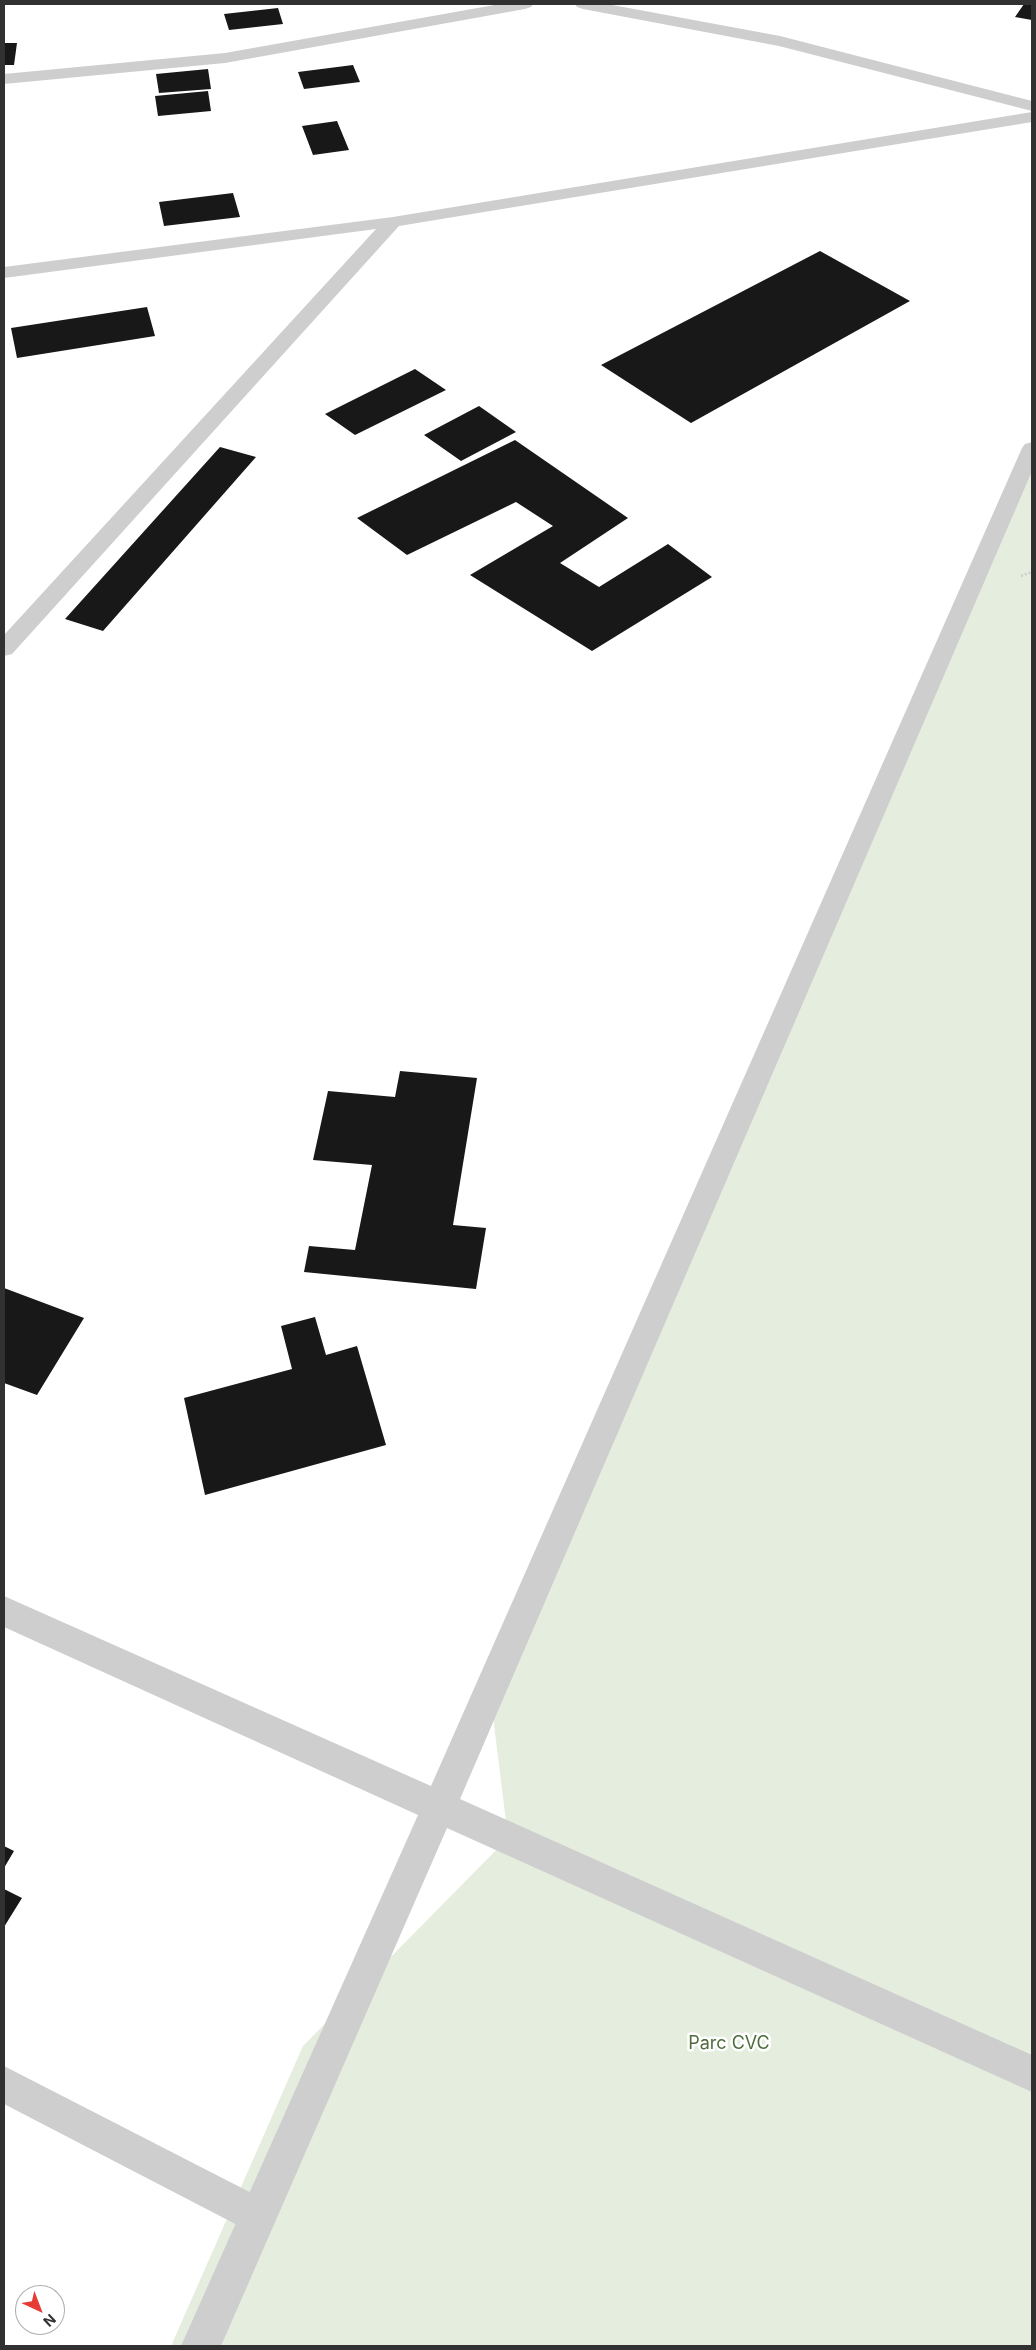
<!DOCTYPE html>
<html>
<head>
<meta charset="utf-8">
<style>
	body { margin:0 }
	#map { position:relative; width:1036px; height:2350px; overflow:hidden; background:#fff; font-family:Inter,sans-serif }
	canvas { display:block }
	.frame { position:absolute; inset:0; border:5px solid #313131; pointer-events:none }
	.north { position:absolute; left:15px; top:2285px; width:50px; height:50px; box-sizing:border-box; background:#fff; border:1px solid #adadad; border-radius:50%; rotate:137deg; font-size:14px; font-weight:700; line-height:20px; text-align:center; color:#313131 }
	.north::after { content:''; display:block; margin:auto; width:18px; height:22px; background:#e53c35; clip-path:polygon(50% 0,100% 100%,50% 72%,0 100%) }
</style>
</head>
<body>
<div id="map">
<canvas width="1036" height="2350"></canvas>
<div class="frame"></div>
<div class="north">N</div>
</div>
<script>
const g = document.querySelector('canvas').getContext('2d');
g.lineJoin = 'round';
function paint(path, color) { g.fillStyle = color; g.fill(path, 'evenodd'); }
function strokePath(path, color, width, dash) { g.strokeStyle = color; g.lineWidth = width; g.lineCap = dash ? 'butt' : 'round'; g.setLineDash(dash || []); g.stroke(path); }
function label(font, color, halo, rows, align = 'center') {
  g.font = font + ' Inter,sans-serif'; g.lineWidth = 5; g.setLineDash([]); g.textBaseline = 'middle'; g.strokeStyle = halo; g.fillStyle = color; for (const [text, x, y, turn = 0] of rows) {
    g.save(); g.translate(x, y); g.rotate((+turn || 0) * Math.PI / 180); g.textAlign = isNaN(turn) ? turn : align; if (halo) g.strokeText(text, 0, 0); g.fillText(text, 0, 0); g.restore();
  }
}
paint(new Path2D(`
	M1032,448V2346H171L303,2046L508,1838L490,1692Z`), '#e5eddf');
paint(new Path2D(`
	M1024,4L1032,5V20L1015,17Z
	M278,8L283,24L229,30L224,14Z
	M4,43H17L14,65H4Z
	M353,65L360,82L304,89L298,72Z
	M208,69L211,89L159,93L156,74Z
	M208,91L211,111L158,116L155,96Z
	M337,121L349,150L313,155L302,126Z
	M233,193L240,217L164,226L159,202Z
	M820,251L910,301L691,423L601,365Z
	M147,307L155,336L17,358L11,328Z
	M415,369L446,390L355,435L325,414Z
	M479,406L516,432L461,461L424,435Z
	M515,440L628,518L560,563L599,587L668,544L712,577L592,651L470,575L553,526L516,502L407,555L357,518Z
	M220,447L256,457L103,631L65,619Z
	M400,1071L477,1078L453,1225L486,1228L476,1289L304,1272L309,1246L355,1250L372,1165L313,1160L328,1091L395,1097Z
	M4,1288L84,1318L37,1395L4,1383Z
	M315,1317L326,1355L357,1346L386,1445L205,1495L184,1398L292,1369L281,1326Z
	M4,1846L14,1851L4,1868Z
	M4,1889L22,1898L4,1927Z`), '#181818');
strokePath(new Path2D(`
	M1021,576L1032,572`), '#cecece', 2.5, [2, 2]);
paint(new Path2D(`
	M4,2066L271,2203L277,2216L271,2229L258,2235L245,2229L4,2104Z`), '#cecece');
paint(new Path2D(`
	M500,4H533L531,7L525,9L225,63L4,84V74L225,53Z
	M575,4H607L780,36L1032,101V111L779,46L583,9L577,7Z
	M1032,112V122L399,226L12,654L4,656V635L376,229L4,278V267L393,217Z
	M1032,442V471L460,1799L1032,2055V2092L447,1828L221,2346H181L418,1815L4,1627V1596L431,1786L1022,448L1025,444Z`), '#cecece');
label('18px', '#4e6d3d', '#fff', [
	["Parc CVC",729,2044]
]);
</script>
</body>
</html>
